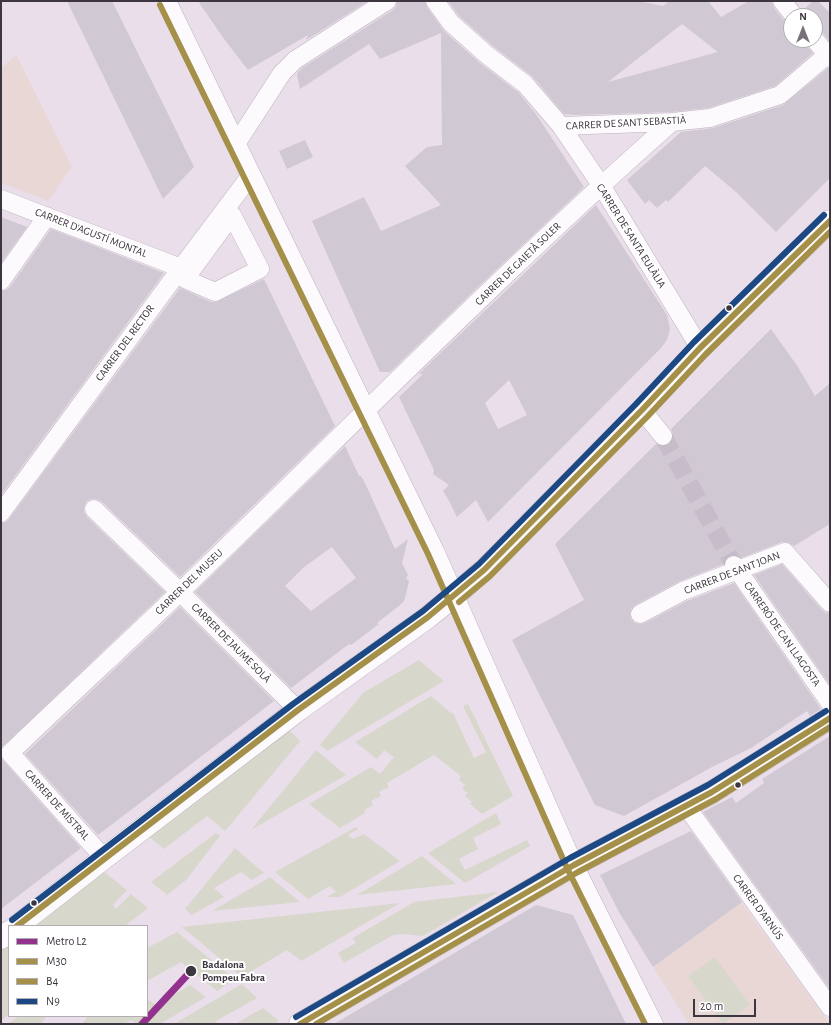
<!DOCTYPE html>
<html>
<head>
<meta charset="utf-8">
<style>
	body { margin:0 }
	#map { position:relative; width:831px; height:1025px; overflow:hidden; background:#eadeeb; font-family:"Alegreya Sans",sans-serif }
	canvas { display:block }
	.frame { position:absolute; inset:0; border:2px solid #3d353f; pointer-events:none }
	.legend { position:absolute; left:8px; top:925px; width:140px; height:92px; box-sizing:border-box; background:#fff; border:1px solid #b1aeb2; margin:0; padding:5px 7px; list-style:none; font-size:12px; color:#3d353f }
	.legend li { display:flex; align-items:center; gap:8px; height:20px }
	.legend b { width:20px; border:1px solid #b1aeb2 }
	.north { position:absolute; left:783px; top:8px; width:40px; height:40px; box-sizing:border-box; background:#fff; border:1px solid #b1aeb2; border-radius:50%; rotate:0deg; font-size:11px; font-weight:700; line-height:16px; text-align:center; color:#3d353f }
	.north::after { content:''; display:block; margin:auto; width:14px; height:18px; background:#7a707b; clip-path:polygon(50% 0,100% 100%,50% 72%,0 100%) }
	.scale { position:absolute; left:693px; top:999px; width:63px; height:18px; box-sizing:border-box; border:2px solid #3d353f; border-top:0; padding-left:5px; font-size:12px; line-height:14px; white-space:nowrap; color:#3d353f; -webkit-text-stroke:3px #fff; paint-order:stroke }
</style>
</head>
<body>
<div id="map">
<canvas width="831" height="1025"></canvas>
<div class="frame"></div>
<ul class="legend">
<li><b style="height:5px;background:#93328e"></b>Metro L2</li>
<li><b style="height:5px;background:#a49048"></b>M30</li>
<li><b style="height:5px;background:#a49048"></b>B4</li>
<li><b style="height:5px;background:#1c4883"></b>N9</li>
</ul>
<div class="north">N</div>
<div class="scale">20 m</div>
</div>
<script>
const g = document.querySelector('canvas').getContext('2d');
g.lineJoin = 'round';
function paint(path, color) { g.fillStyle = color; g.fill(path, 'evenodd'); }
function strokePath(path, color, width, dash) { g.strokeStyle = color; g.lineWidth = width; g.lineCap = dash ? 'butt' : 'round'; g.setLineDash(dash || []); g.stroke(path); }
function label(font, color, halo, rows, align = 'center') {
  g.font = font + ' "Alegreya Sans",sans-serif'; g.lineWidth = 4; g.setLineDash([]); g.textBaseline = 'middle'; g.strokeStyle = halo; g.fillStyle = color; for (const [text, x, y, turn = 0] of rows) {
    g.save(); g.translate(x, y); g.rotate((+turn || 0) * Math.PI / 180); g.textAlign = isNaN(turn) ? turn : align; if (halo) g.strokeText(text, 0, 0); g.fillText(text, 0, 0); g.restore();
  }
}
paint(new Path2D(`
	M1,24L72,167L48,201L1,183V68L16,55Z
	M741,902L830,1024H689L653,967Z`), '#e9d7d6');
paint(new Path2D(`
	M419,660L444,681L327,751L320,745L363,693Z
	M431,696L451,713H453L474,758L486,752L463,706L468,704L513,796L482,814L470,804L472,802L465,796L468,793L462,789L465,785L459,780L461,776L434,755L387,783L389,787L379,792L381,796L371,801L373,805L364,810L365,813L340,828L309,804L371,767L380,774L394,757L384,750L377,759L355,742Z
	M288,729L300,741L225,831L207,816L164,849L148,836Z
	M316,750L346,775L251,830Z
	M496,813L501,824L473,838L478,849L459,859L465,870L527,840L530,846L465,883L428,853Z
	M356,827L358,829L348,835L353,839L364,834L400,861L340,897H327L336,892L330,886L308,899L275,872Z
	M216,833L220,836L186,880L167,895L151,882Z
	M235,848L264,873L252,880L241,872L214,888L224,897L192,915L185,909Z
	M422,856L456,884L357,895Z
	M103,871L127,890L113,905L116,909L131,894L148,908L125,926H31Z
	M270,877L300,902L212,911Z
	M498,892L423,936L403,934L393,935L344,963L338,953L356,943L353,938L414,902Z
	M400,903L301,961L287,950L242,977L182,927Z
	M177,932L235,979L217,991L181,962L147,981V948Z
	M9,943V1014L1,1021V949Z
	M715,957L750,1005L723,1024L688,976Z
	M242,984L257,998L216,1021L217,1024H174Z
	M190,985L206,997L160,1024H137L131,1020L124,1024H82L88,1016H147V999L156,1005Z
	M263,1008L279,1021L274,1024H235Z
	M19,1016H47L40,1024H8Z`), '#d8d7cb');
paint(new Path2D(`
	M67,1H112L172,122L194,167L163,199Z
	M198,1H368L306,40L308,35L248,70L224,39Z
	M397,1H425L427,7L444,31L480,63L518,92L536,114L584,187L477,288L390,372H380L312,221L364,197L381,231L441,205L405,166L427,147L442,145L441,33L380,59L369,44L300,89L297,75L298,72L302,68L393,10L396,6Z
	M448,1H638L663,6L669,1H708L721,17L749,1H772L774,8L786,23L791,26V40H805L807,46L813,53L775,86L708,108L671,112L575,115L564,114L533,77L494,47L459,16ZM682,24L718,52L608,82Z
	M813,1H818L830,13V42L823,33L819,30H815V16H804L803,10Z
	M828,68H830V178L776,232L735,191L705,166L668,202L666,200L657,208L649,200L645,204L627,180L681,132L713,128L783,105Z
	M305,140L313,157L287,169L279,151Z
	M596,205L667,315L670,329L667,340L661,348L488,522L476,500L457,517L448,499L443,491L449,485L433,474L434,470L399,397L423,374H419L431,362ZM509,380L527,415L498,429L485,403Z
	M1,217L27,227L1,263Z
	M51,229L164,273L1,495V291L6,290L10,287Z
	M264,279L335,426L180,577L101,501L96,499H91L87,501L84,507V512L87,517L165,592L1,748V523L6,522L9,519L180,288L211,302H216Z
	M771,329L798,367L815,396L830,383V524L794,546L788,542H782L741,558L734,555L728,556L725,560L724,564L678,582L635,605L631,609L630,614L631,619L635,623L640,624L645,623L687,601L734,583L821,709L810,716L807,711L751,748L712,767L624,816L595,805L512,640L584,600L555,544L656,444L660,446H664L670,444L673,440V435L671,429Z
	M345,446L359,476H361L365,483L395,549L408,539L402,563L408,575L406,578L409,581L406,594L404,601L400,605L377,623L379,624L351,645L349,644L291,688L195,592ZM332,547L356,578L311,611L285,586L304,567Z
	M782,564L822,610L826,613H830V685L754,575Z
	M180,607L274,701L98,835L25,754Z
	M830,736V989L703,812L732,797L736,803L764,783L762,779Z
	M1,758L81,848L1,909Z
	M691,831L742,902L653,967L619,912L600,875Z
	M536,905L573,915L626,1024H334Z`), '#d0c8d3');
strokePath(new Path2D(`
	M663,436L734,565`), '#c7bcc9', 18, [18, 9]);
const street = new Path2D(`
	M167,1L435,551L574,865L654,1024
	M435,1L451,23L487,55L525,84L561,126L672,122L710,118L780,95L827,55
	M782,1L794,16
	M815,40L830,58
	M561,126L601,185L700,348
	M236,144L282,73L295,60L387,1
	M1,199L181,268
	M232,215L260,269L215,292L185,279Z
	M1,281L47,216
	M642,410L663,436
	M94,509L180,592L298,710
	M1,513L181,268L251,175
	M734,565L830,703
	M640,614L683,591L785,552L830,603
	M686,806L830,1007
	M104,858L10,753C66,699 124,646 180,592C343,435 502,272 672,122`);
const primary = new Path2D(`
	M17,926L104,858L298,710L428,617L454,596L484,570L642,410L700,348L830,221
	M1,938L9,932
	M300,1024L574,865L712,792L830,718`);
strokePath(street, '#bbb1bc', 19);
strokePath(primary, '#bbb1bc', 23);
strokePath(street, '#fcfafc', 18);
strokePath(primary, '#fcfafc', 22);
strokePath(new Path2D(`
	M17,926L298,710L428,617L484,570L642,410L700,348L830,221
	M300,1024L574,865L712,792L830,718`), '#a49048', 6);
strokePath(new Path2D(`
	M160,5L428,554L567,868L645,1024
	M459,602L490,576L648,416L706,354L830,232
	M316,1024L578,872L716,799L830,727`), '#a49048', 6);
strokePath(new Path2D(`
	M12,920L293,704L423,611L479,564L636,404L694,342L824,215
	M296,1017L570,858L708,785L826,711`), '#1c4883', 6);
strokePath(new Path2D(`
	M142,1024L191,971`), '#93328e', 7);
for (const [x, y, r, color] of [
	[729,308,3.5,"#3d353f"],
	[738,785,3.5,"#3d353f"],
	[34,903,3.5,"#3d353f"],
	[191,971,6,"#3d353f"]
]) { const dot = new Path2D(); dot.arc(x, y, r, 0, 2 * Math.PI); g.fillStyle = color; g.fill(dot); strokePath(dot, '#fff', 1.5); }
label('11px', '#3d353f', '#fff', [
	["CARRER DE SANT SEBASTIÀ",626,123,-3],
	["CARRER D'AGUSTÍ MONTAL",91,233,21],
	["CARRER DE SANTA EULÀLIA",631,236,58],
	["CARRER DE GAIETÀ SOLER",518,264,-44],
	["CARRER DEL RECTOR",125,343,-54],
	["CARRER DE SANT JOAN",732,573,-21],
	["CARRER DEL MUSEU",189,582,-44],
	["CARRERÓ DE CAN LLAGOSTA",782,634,55],
	["CARRER DE JAUME SOLÀ",231,643,45],
	["CARRER DE MISTRAL",57,805,48],
	["CARRER D'ARNÚS",758,907,54]
]);
label('bold 11px', '#3d353f', '#fff', [
	["Badalona",202,965],
	["Pompeu Fabra",202,978]
], 'left');
</script>
</body>
</html>
